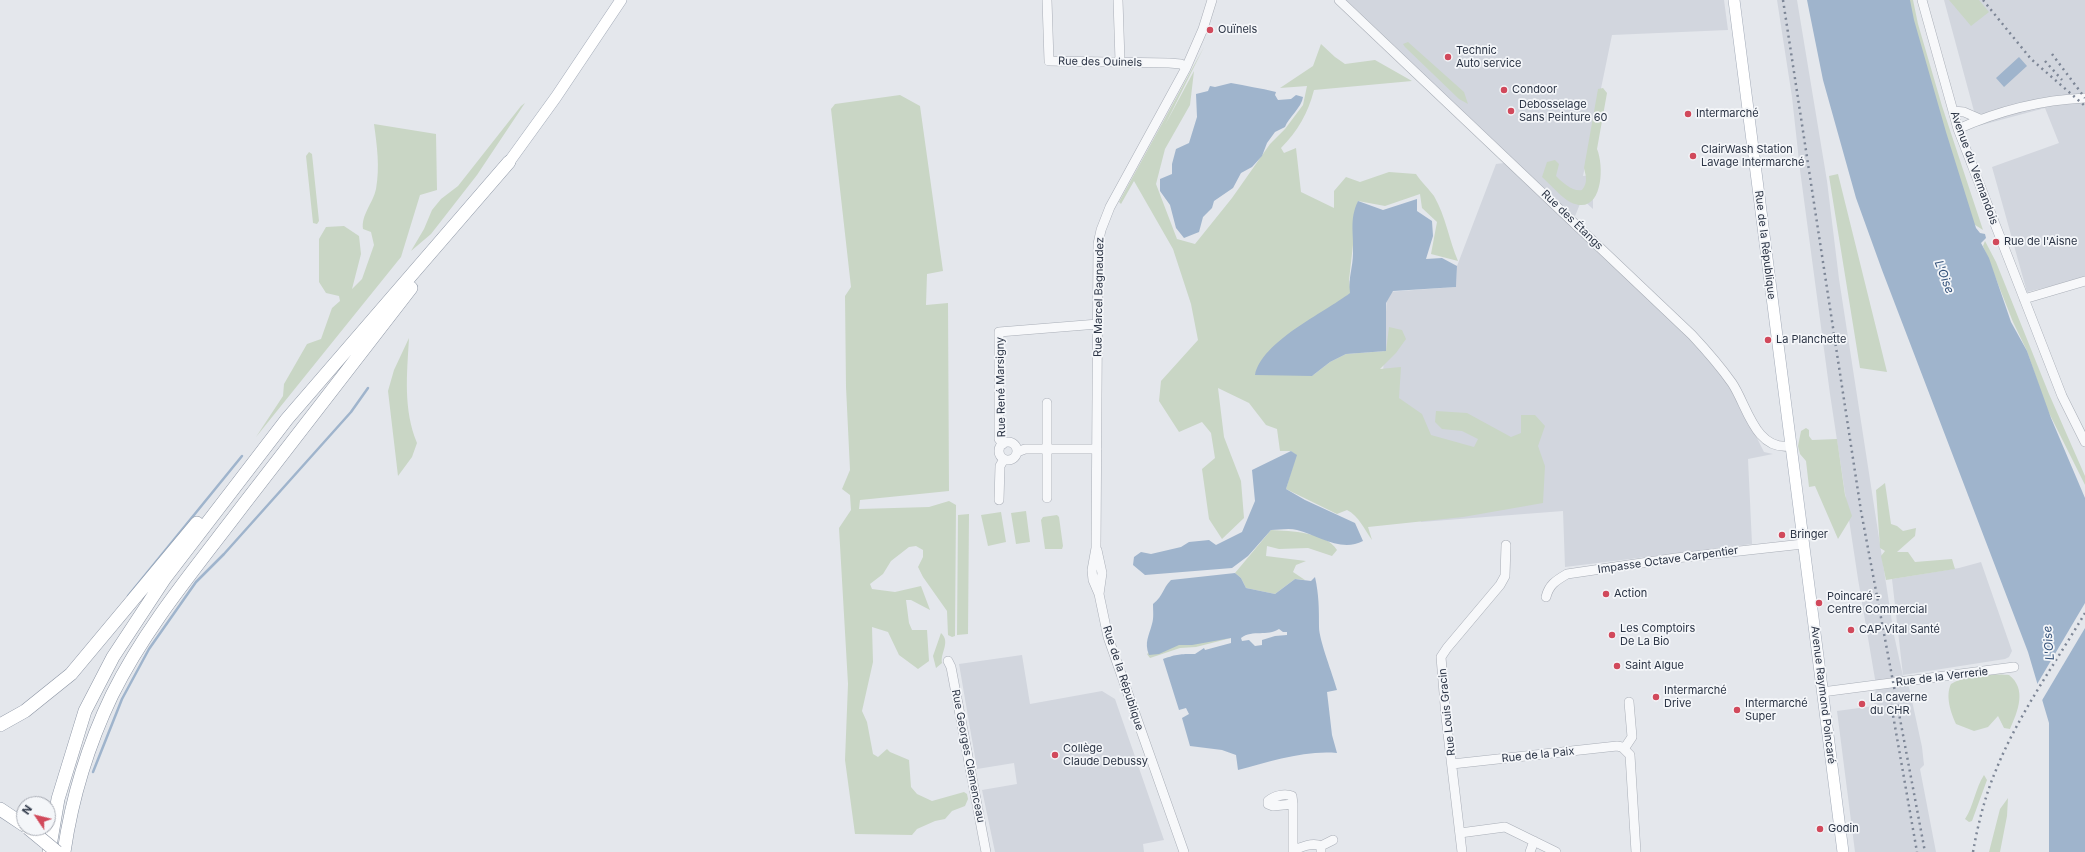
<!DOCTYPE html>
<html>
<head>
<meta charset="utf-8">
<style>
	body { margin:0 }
	#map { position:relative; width:2085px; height:852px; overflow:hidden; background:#e4e7ec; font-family:Inter,sans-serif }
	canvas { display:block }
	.north { position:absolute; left:16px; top:796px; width:40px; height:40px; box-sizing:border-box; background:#f4f6f9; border:1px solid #a4a8b1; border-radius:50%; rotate:305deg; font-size:11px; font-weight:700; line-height:16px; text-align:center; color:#2b3445 }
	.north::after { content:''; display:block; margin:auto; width:14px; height:18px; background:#d1495b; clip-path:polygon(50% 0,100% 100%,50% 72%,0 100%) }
</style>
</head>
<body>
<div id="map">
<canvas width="2085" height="852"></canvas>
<div class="north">N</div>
</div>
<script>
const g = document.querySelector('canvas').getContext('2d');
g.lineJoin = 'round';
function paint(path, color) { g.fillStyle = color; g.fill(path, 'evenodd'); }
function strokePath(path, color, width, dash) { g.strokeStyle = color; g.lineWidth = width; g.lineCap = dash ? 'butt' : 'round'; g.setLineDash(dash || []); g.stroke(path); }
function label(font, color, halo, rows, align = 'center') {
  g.font = font + ' Inter,sans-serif'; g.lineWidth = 3.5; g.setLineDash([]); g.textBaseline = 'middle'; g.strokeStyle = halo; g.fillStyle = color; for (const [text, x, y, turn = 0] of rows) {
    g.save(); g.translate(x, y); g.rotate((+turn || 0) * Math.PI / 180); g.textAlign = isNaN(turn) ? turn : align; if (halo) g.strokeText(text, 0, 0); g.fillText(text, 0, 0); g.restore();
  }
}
paint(new Path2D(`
	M1345,0H1724L1728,30L1612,35L1583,176L1593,175V209L1582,199L1571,226L1695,342L1734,392L1764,452L1773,454L1748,459L1752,544L1565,567L1563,511L1421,522L1411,417L1383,374L1387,292L1456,287L1457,266L1496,164L1504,163Z
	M1777,0H1797L1827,181L1839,279L1894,635L1904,681H1906L1909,687L1922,747L1924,765L1920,769L1936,852H1855L1837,711L1874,706L1876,685L1858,579L1830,394L1800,170L1792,97Z
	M1944,0H2085V278L2027,292L1992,167L2059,143L2045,108L1978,126Z
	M1981,562L2012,651L2009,657L2005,659L1903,675L1892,579L1959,568Z
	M1022,655L1030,704L1102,691L1115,699L1164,840L1143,844L1144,852H995L982,790L1017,784L1014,763L977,769L959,664Z`), '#d2d6de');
paint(new Path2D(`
	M1905,0H1913L1918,24L1942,106L1983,230L1972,223Z
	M1949,0H1979L1989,12L1971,26Z
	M1408,42L1464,92L1468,104L1459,99L1405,47L1403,44Z
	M1321,44L1335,57L1345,64L1375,60L1412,81L1314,90C1308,113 1298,131 1281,148L1284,153L1296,148L1301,192L1334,208V191L1346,177L1360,182L1389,172L1416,174C1422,183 1429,189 1434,196C1446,217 1449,240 1458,261L1431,254L1437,222L1422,208L1420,194L1385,206L1358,201L1349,280L1351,293L1343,299L1312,376L1330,362L1346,354L1386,351L1389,327L1402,330L1406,339L1396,353L1380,369L1401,367L1399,398L1422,414L1431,435L1474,447L1478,439L1462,431L1442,429L1435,422L1436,411L1467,413L1511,437L1521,433V415H1535L1545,426L1538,446L1545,466L1543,503L1463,517L1368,527L1372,540C1364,529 1359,516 1347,510L1337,514L1286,489L1296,455L1291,451H1280L1277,429L1266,425L1249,403L1218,388L1224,437L1241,481L1244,518L1222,539L1209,519L1202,469L1215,458L1211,433L1202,422L1179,432L1159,401L1161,381L1198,340L1191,304L1173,249L1134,181L1121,204L1119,202L1204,47L1165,125L1194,71L1190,105L1165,149L1156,184L1177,239L1195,244L1232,198L1270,144L1285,129L1303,105L1307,86L1280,88L1313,66Z
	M1603,88L1607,93L1597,149C1605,168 1602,218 1570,202C1562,198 1549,183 1542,177L1547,162L1555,160L1559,164L1556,176C1563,183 1573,192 1582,190C1588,182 1586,177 1584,168L1598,89Z
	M900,95L920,106L943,271L927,274L926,305L948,303L949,491L860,500L859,509L929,507L949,501L956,505L955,636L952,637L948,635L947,611L923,577L918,567L923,557V550L916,546L909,547L891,561L883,574L870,584L872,589L895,592L921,586L930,610L911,600H906L909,623L912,630H927L929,661L918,669L899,655L888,632L872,627L873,662L862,711L867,722L873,754L878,757L887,749L890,752L909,760L911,787L917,794L932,801L964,792L967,794L968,799L965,806L952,811L945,819L935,821L917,829L912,835L855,834L845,760L848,684L839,528L851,510L850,495L842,489L850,470L846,387L845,296L851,287L831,109L835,104Z
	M525,103L477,175L431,234L411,251L424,229L432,210L441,199L458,186L521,106Z
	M374,124L436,134L437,190L420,195L401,257L256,437L283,396L284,384L307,344L321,339L332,308L340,301L339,296L326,293L319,282V239L326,227L344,226L359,236L361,254L352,289L362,279L374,245L371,232L363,229C361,215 373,203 376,189C380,167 377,146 374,124Z
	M309,152L312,154L319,221L317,224L313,223L306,156Z
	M1838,174L1887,372L1860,368L1829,176Z
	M1985,241L1996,262L2049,394L2085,476V485L2046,407L2027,351L2013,322L1983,246Z
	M409,338C407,374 403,409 417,443L412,457L398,476L388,391L394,370Z
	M1806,428L1809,430V436L1812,440L1837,439L1845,495L1852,516L1838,539L1815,486L1809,487L1806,461L1800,454L1798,446L1801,431Z
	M1885,483L1891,524L1897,526L1903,531L1916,528L1915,536L1897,552H1908L1915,562L1952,559L1955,569L1886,580L1881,556L1885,551L1880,548L1876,490Z
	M1026,511L1030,542L1016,544L1011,513Z
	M1001,512L1006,542L988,546L981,515Z
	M969,514L968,634L957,635L958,515Z
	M1057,515L1059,517L1063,546L1062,549H1045L1041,520L1043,517Z
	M1271,530C1291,531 1326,532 1337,550L1332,556L1308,548L1279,549L1267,546L1266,556L1306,561L1296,565L1293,572L1305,580L1295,579L1275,594L1246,588L1241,578L1235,573Z
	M941,633C951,642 940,653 942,663L936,668L933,656Z
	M1231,638L1196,647L1180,648L1150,658L1147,654L1151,651L1180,643Z
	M2009,675C2027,689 2018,711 2010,729L2004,728L1998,716L1988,727L1974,731L1956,724C1951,713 1945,696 1951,684C1963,676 1995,673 2009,675Z
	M1984,775L1987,780L1972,821L1969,822L1965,819C1974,805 1975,789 1984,775Z
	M2008,798L2007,816L2000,852H1989L2000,809Z`), '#c9d6c5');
paint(new Path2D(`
	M1807,0H1910L1914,20L1946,132L1976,228L1980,233L1985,234L1986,238L1981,243L1989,258L2011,322L2027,351L2051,418L2085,498V852H2049V723L2028,652L1882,270L1856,198L1823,80Z
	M2019,57L2027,66L2004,87L1996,78Z
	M1231,83C1246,86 1260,88 1276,92L1275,95L1278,100L1291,99L1296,95L1303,97C1302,107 1288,118 1285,127L1275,132L1267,143L1262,156L1252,167L1241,173L1233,188L1214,201L1212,208L1203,217L1199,232L1184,238L1176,228L1170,205L1160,191V179L1172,174V164L1176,149L1189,143L1197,117L1196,94L1208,91L1210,86L1215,87Z
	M1417,199V211L1432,221L1433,236L1426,259L1442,258L1457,266L1456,287L1393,291L1386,303V351L1346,354L1330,362L1312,376L1255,375C1262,341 1324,313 1350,293C1348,277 1353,268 1353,253C1354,233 1349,220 1358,201L1383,210Z
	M1291,451L1297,455L1286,489L1305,500L1355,523L1363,541C1341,553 1318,535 1297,530C1289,528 1279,530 1271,530L1248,556L1232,568L1145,575L1133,565L1134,557L1141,552L1151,554L1181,547L1189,542L1209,540L1216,545L1242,532L1255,501L1252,470Z
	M1235,573L1241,578L1246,588L1275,594L1295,579L1311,581L1315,577C1319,595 1319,609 1319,627C1319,640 1333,675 1337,690L1327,692L1332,735L1337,753C1304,750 1269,762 1238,770L1236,755L1222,750L1190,746L1182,718L1189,714L1186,708L1179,710L1163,659C1178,654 1179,654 1195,654L1204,648L1205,650L1231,643V638L1192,645H1179L1159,654L1149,655C1144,642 1149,636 1152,624C1154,618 1153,611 1153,604C1164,595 1162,589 1171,580ZM1279,629L1283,632H1287V635L1275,636L1262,640V645L1255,646L1249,640L1242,641L1241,638C1253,629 1267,637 1279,629Z`), '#9fb4cc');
paint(new Path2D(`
	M2085,603V628L2041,702L2036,686Z`), '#e4e7ec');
strokePath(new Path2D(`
	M128,596L242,456
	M93,772L122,699L149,649L196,582L224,554L351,412L368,388`), '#9fb4cc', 2.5);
const minor = new Path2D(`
	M1047,0L1049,61L1169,63L1181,64L1186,68
	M1118,0L1120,61
	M1339,0L1692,335C1706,350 1720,366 1732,383C1747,405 1755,451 1790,446
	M1922,0L1958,129L2062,396L2085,442
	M1953,111L1964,112L1980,119
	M1958,129C1998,111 2042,100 2085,98
	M2024,299L2085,281
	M999 451a9 9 0 1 1 18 0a9 9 0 1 1-18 0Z
	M1003,444L999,439V332L1098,324
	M1017,452L1025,449H1097
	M1047,498V403
	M999,500L1000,466L1004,459
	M1097,550L1102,573L1099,594
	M1546,597C1549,585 1555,581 1567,574L1676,558L1803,544
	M948,661L951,667L986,852
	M1822,692L2014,667
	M1624,749L1632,737L1629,702
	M1452,764L1617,746L1622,747L1630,755L1636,852
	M1293,804L1273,806L1268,804V801C1274,796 1284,793 1292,796L1293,804V852
	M1460,833L1505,827L1556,852
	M1293,851C1300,847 1313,842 1321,846
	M1321,851V846L1333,840
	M1184,852L1108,637L1099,594L1093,580L1092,570L1096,548L1098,244L1101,230L1110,207L1186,68L1203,29L1212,0
	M1462,852L1446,717L1441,657L1447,648L1500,585L1505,576L1506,545
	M1530,852L1534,841`);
const major = new Path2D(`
	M1734,0L1843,852
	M509,162L556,97L621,0`);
const highway = new Path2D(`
	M0,725L25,711L71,674L197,523
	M0,809L24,825
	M49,852L58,799L85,711L113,657L165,578L287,419L509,162
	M64,852C72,797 88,745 112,695C146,626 198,565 244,504C299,432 355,360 411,288`);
strokePath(minor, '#a9aeb7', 10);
strokePath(major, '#a3abb8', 12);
strokePath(highway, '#8b94a3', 14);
strokePath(minor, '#f7f8fa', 9);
strokePath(major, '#fff', 11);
strokePath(highway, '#fff', 13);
strokePath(new Path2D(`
	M1783,0L1861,511L1925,852
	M1983,0L2031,59L2085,106
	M2052,54L2085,98
	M2045,61L2062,80
	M1890,698L1917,852
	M1973,852C1978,824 1985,796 1996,770C2018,715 2055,664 2085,613`), '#7d8696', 2.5, [2, 4]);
const highwayBridge = new Path2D(`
	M28,828L57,852`);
strokePath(highwayBridge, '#8b94a3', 14, []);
strokePath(highwayBridge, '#fff', 13);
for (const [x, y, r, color] of [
	[1210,30,4,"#d1495b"],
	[1448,57,4,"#d1495b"],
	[1504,90,4,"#d1495b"],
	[1511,111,4,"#d1495b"],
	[1688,114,4,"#d1495b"],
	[1693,156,4,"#d1495b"],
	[1996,242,4,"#d1495b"],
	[1768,340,4,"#d1495b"],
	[1782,535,4,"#d1495b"],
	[1606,594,4,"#d1495b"],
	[1819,603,4,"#d1495b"],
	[1851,630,4,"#d1495b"],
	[1612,635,4,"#d1495b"],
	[1617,666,4,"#d1495b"],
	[1656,697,4,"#d1495b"],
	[1862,704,4,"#d1495b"],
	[1737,710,4,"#d1495b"],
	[1055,755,4,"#d1495b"],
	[1820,829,4,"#d1495b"]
]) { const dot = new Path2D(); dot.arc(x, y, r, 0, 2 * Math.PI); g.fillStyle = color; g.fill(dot); strokePath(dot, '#f4f6f9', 1.5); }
label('11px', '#2b3445', '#f4f6f9', [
	["Ouïnels",1218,30],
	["Technic",1456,51],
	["Auto service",1456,64],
	["Condoor",1512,90],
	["Debosselage",1519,105],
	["Sans Peinture 60",1519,118],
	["Intermarché",1696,114],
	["ClairWash Station",1701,150],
	["Lavage Intermarché",1701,163],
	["Rue de l'Aisne",2004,242],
	["La Planchette",1776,340],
	["Bringer",1790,535],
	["Action",1614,594],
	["Poincaré -",1827,597],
	["Centre Commercial",1827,610],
	["Les Comptoirs",1620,629],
	["De La Bio",1620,642],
	["CAP Vital Santé",1859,630],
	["Saint Algue",1625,666],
	["Intermarché",1664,691],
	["Drive",1664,704],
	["La caverne",1870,698],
	["du CHR",1870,711],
	["Intermarché",1745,704],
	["Super",1745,717],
	["Collège",1063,749],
	["Claude Debussy",1063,762],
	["Godin",1828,829]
], 'left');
label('11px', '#2b3445', '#f4f6f9', [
	["Rue des Ouinels",1100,62,1],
	["Avenue du Vermandois",1974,168,70],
	["Rue des Étangs",1572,220,44],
	["Rue de la République",1765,245,83],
	["Rue Marcel Bagnaudez",1099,297,-89],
	["Rue René Marsigny",1001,387,-91],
	["Impasse Octave Carpentier",1668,560,-8],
	["Rue de la Verrerie",1942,677,-7],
	["Rue de la République",1123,678,72],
	["Avenue Raymond Poincaré",1823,695,83],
	["Rue Louis Gracin",1447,712,-96],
	["Rue de la Paix",1538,755,-6],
	["Rue Georges Clemenceau",968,756,79]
]);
label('italic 12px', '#34527a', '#f4f6f9', [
	["L'Oise",1944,277,69],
	["L'Oise",2049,643,-95]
]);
</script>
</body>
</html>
